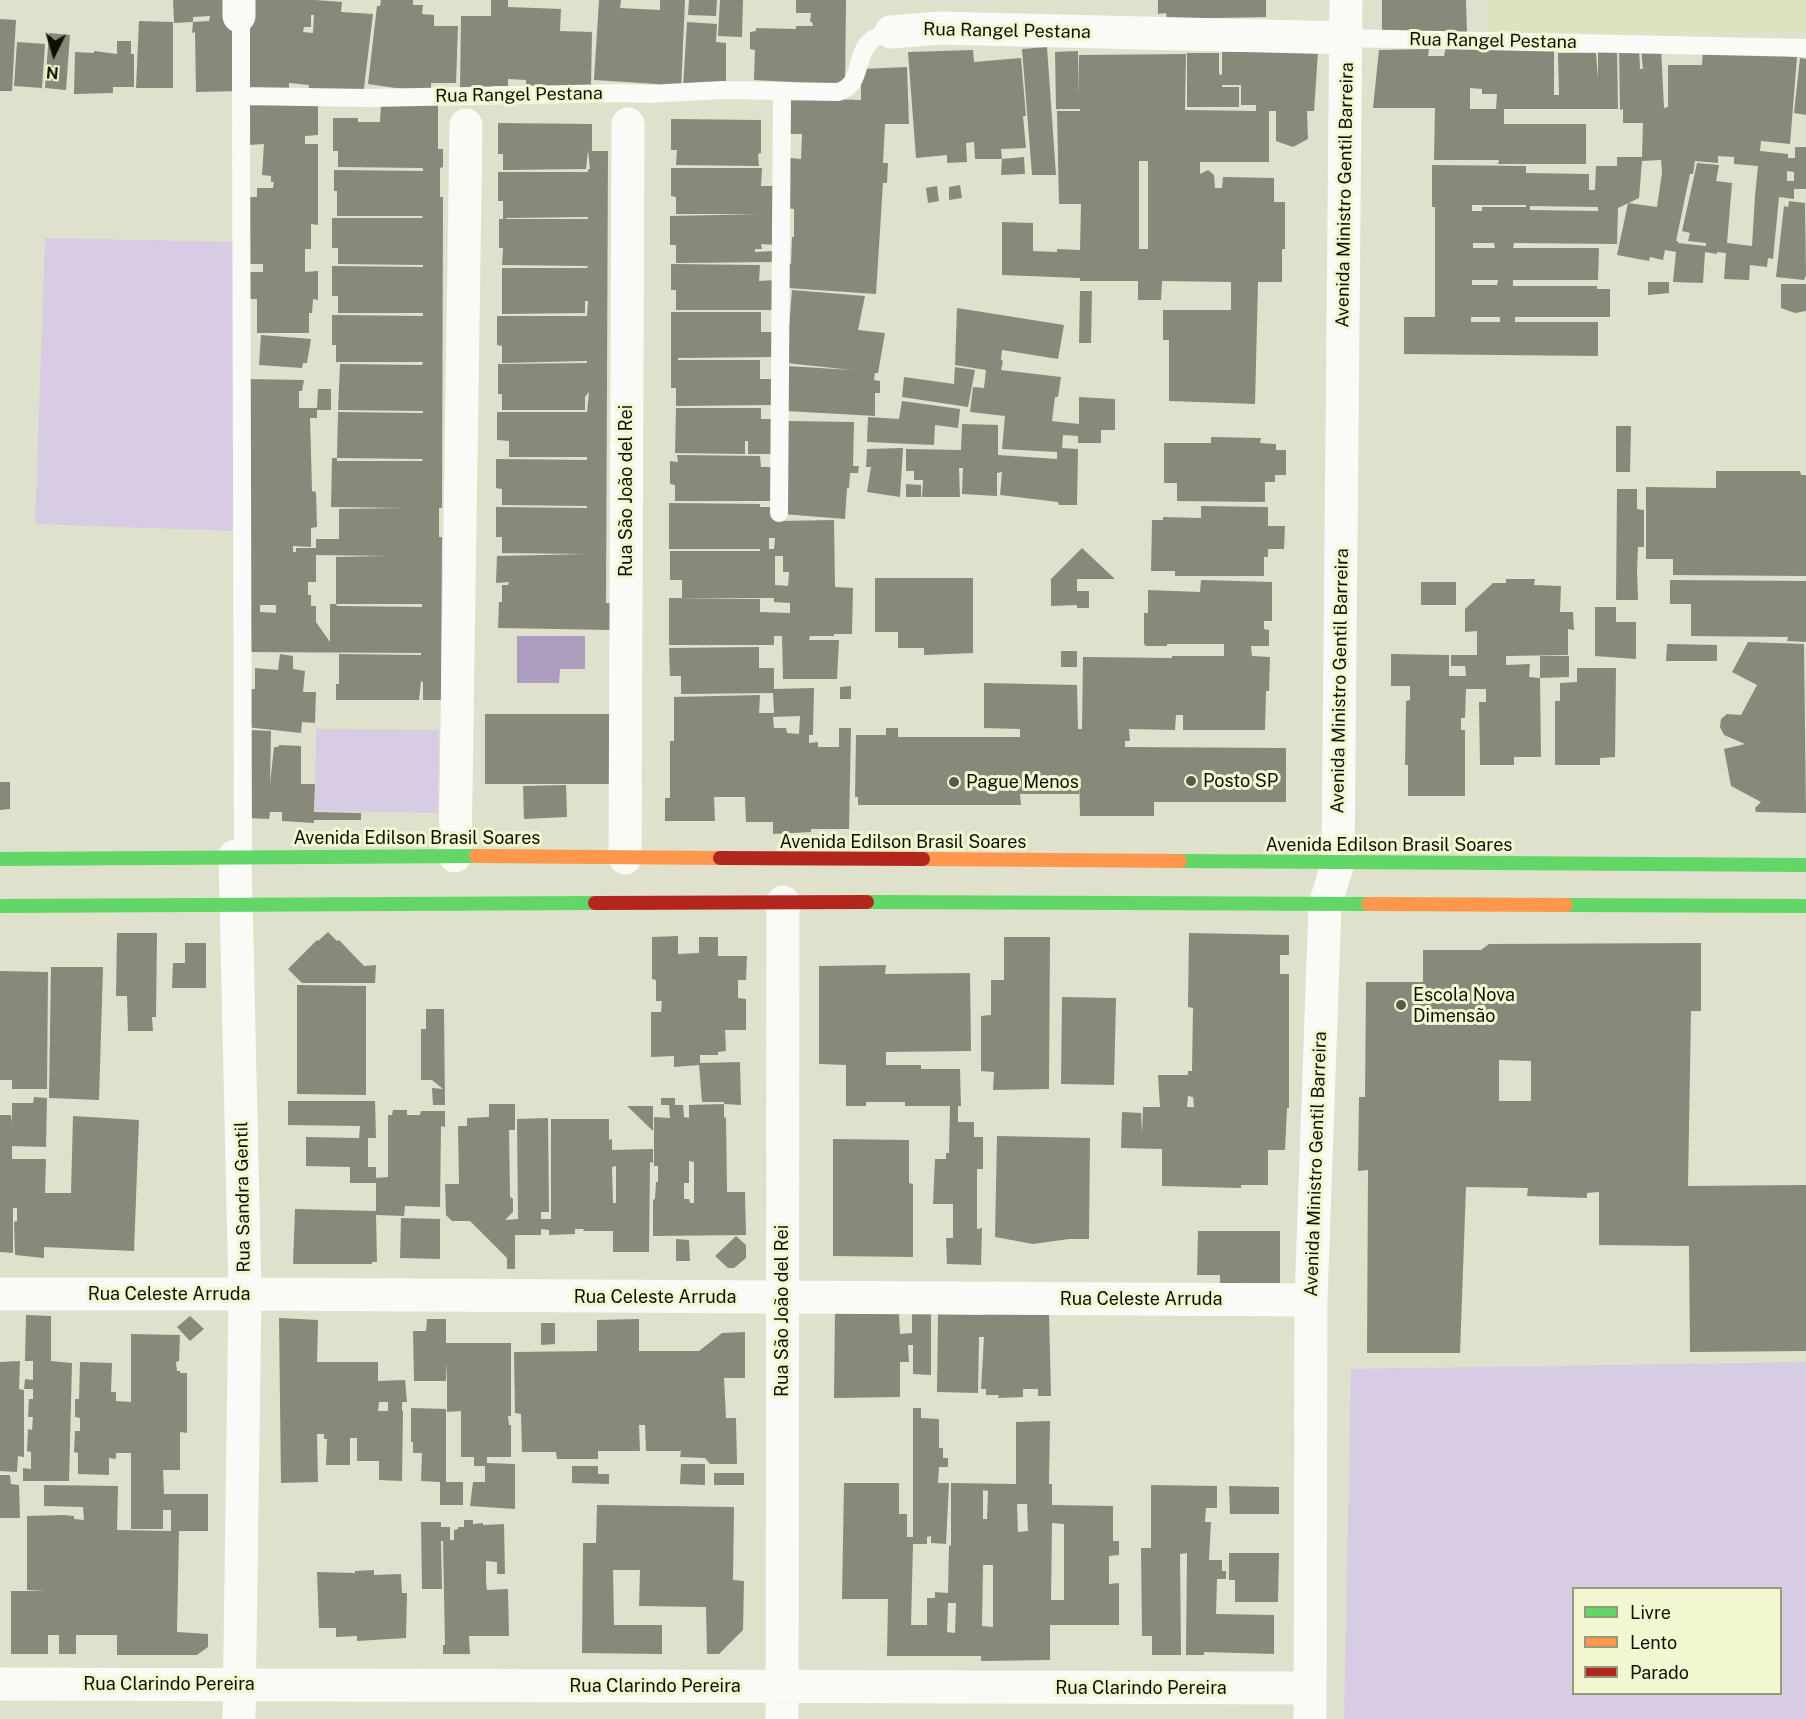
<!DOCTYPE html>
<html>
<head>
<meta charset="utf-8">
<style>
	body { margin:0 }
	#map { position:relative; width:1806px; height:1719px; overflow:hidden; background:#dfe1cc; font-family:"Public Sans",sans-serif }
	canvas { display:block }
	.legend { position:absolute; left:1572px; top:1587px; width:210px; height:108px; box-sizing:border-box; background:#f2f6d1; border:2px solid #989a7f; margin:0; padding:8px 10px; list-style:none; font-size:18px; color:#101105 }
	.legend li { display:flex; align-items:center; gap:12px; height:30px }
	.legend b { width:30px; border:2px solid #989a7f }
	.north { position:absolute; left:24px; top:24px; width:60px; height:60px; -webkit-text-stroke:4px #f2f6d1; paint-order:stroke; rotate:185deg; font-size:16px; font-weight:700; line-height:24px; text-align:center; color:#101105 }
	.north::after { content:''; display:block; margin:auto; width:21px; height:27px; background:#101105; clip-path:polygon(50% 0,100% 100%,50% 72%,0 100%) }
</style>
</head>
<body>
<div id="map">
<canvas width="1806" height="1719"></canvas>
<ul class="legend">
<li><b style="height:8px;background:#63d668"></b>Livre</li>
<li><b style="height:8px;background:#ff974d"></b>Lento</li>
<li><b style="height:8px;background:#b3261e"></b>Parado</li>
</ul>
<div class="north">N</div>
</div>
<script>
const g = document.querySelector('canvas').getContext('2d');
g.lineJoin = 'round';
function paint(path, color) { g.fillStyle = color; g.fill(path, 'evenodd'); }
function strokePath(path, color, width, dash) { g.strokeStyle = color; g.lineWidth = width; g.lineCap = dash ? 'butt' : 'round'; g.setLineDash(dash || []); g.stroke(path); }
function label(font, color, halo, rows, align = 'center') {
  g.font = font + ' "Public Sans",sans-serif'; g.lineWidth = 6; g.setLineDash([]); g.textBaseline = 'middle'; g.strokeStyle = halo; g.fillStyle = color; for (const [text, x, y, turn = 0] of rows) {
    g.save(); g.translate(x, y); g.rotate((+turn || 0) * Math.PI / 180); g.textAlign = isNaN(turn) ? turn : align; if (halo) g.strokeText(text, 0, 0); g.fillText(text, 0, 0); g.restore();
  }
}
paint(new Path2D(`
	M1489,0H1806V31L1488,32Z`), '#dee2c0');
paint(new Path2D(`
	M45,238L234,242V531L35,524Z
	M316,729L439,730L438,813L315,811Z
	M1806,1362V1719H1344L1351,1369ZM1574,1588H1780V1694H1574Z`), '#d7cce3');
paint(new Path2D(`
	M517,636H585V669H560L559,683H517Z`), '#ad9dbf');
paint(new Path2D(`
	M173,0H228L239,21L240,91L196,92L195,32L192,33L193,22L209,21L210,16L193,17V22L174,23Z
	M246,0H315L342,2L341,12L373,14L363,96L308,92L309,85L289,83V93L246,92ZM311,15H314L313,33L303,32L304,27H311Z
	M381,0H413V5H423L422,14L434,15V26H458L456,83H431V93L368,84L377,6H380Z
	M491,0H508V7L561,9L560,31L592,32L591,86H526V80L508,79V86H492V91L460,90L461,16H491Z
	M599,0H621L620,8L660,10V0H685L681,91L657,90V84L594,80Z
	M689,0H717L716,16L688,15Z
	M720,0H743L742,37L718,36Z
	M796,0H846L845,87L792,88L793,82L754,80L755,50L750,49V32L756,31V28L796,29V26H813L812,22H810L811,13H796Z
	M1158,0H1266V17L1167,19L1166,13L1158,14Z
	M1382,0H1466L1467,34H1382Z
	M0,19L16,20L12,91H0Z
	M139,21L173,22V88H136Z
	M687,22L717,24L716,42L726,43V88H683Z
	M49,33L70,35L66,90L45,88Z
	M117,41H131V54H134V87H113V93L74,94L75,52L94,53V51L117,54Z
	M17,42L45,44L42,88L14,86Z
	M1446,46L1554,51V95H1559L1558,53H1596L1598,79V46L1617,47L1618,109H1504V124H1586V164H1498L1499,160H1434L1435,108H1373L1379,50L1429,49L1428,56H1444ZM1470,88L1482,89V94H1497L1496,109H1470Z
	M1047,47L1056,175H1032L1022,49Z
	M1619,47H1639L1640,69H1643L1641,48L1661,47L1664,108L1668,107V65H1702L1703,48L1797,57L1790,144L1761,141L1760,151L1788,154V158H1795V147H1806V189H1794V199L1779,197L1773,259L1768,258L1767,267L1750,265L1749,280L1724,279L1726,253L1717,252V254L1705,252L1703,283L1673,282L1676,252L1665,250L1663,260L1650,257L1649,261L1617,255L1628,203L1657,207L1662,173L1661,160L1642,161L1639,198L1618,208L1617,244L1514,243L1513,248H1599L1598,280H1513V286H1597V289H1610V317H1515V322H1598V356L1404,354V317H1435V207H1432V165L1526,166V173L1589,174V190H1595L1596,166H1617V157H1642L1643,123H1623V109L1620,110ZM1718,156L1734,157V164L1758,166L1755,196L1752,246L1727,243L1732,183L1716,181L1719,165L1697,163L1682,231L1690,233L1688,241L1706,243V246L1678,243V241H1676L1690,174H1693L1695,161L1718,163ZM1787,171L1794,172V181H1787ZM1472,205H1526V207H1482V211H1472ZM1530,206L1598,207V211L1530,210ZM1473,243H1494L1495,248H1473ZM1472,280H1498L1497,285H1472ZM1471,317H1500V322H1471Z
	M1259,49L1318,52L1314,111H1307L1308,139L1293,147L1276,141V111H1269V162H1200V174L1208,170L1214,175L1215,188H1222L1223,177L1274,178V202H1285V249H1282V282H1258L1255,404L1169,401V340H1163V310H1231V282L1162,281L1161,300H1138V281H1080V278L1002,275V222L1033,223V251L1057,252V249L1080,250L1081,204H1059L1057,111H1080V109H1056L1055,52L1078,51L1079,98V55L1186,54L1185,110L1256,111V105H1241V85H1222V87H1239V107H1187V53H1219V74L1222,75V52H1259ZM1139,161H1148V249H1139Z
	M973,50L974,62L1021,58L1026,116H1023L1026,148L1001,149L1002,159L1024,157L1025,174L1001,175L1002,159H975L974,142L966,143L967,162L947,163V155L916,158L908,52Z
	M1800,58L1806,59V115L1794,113Z
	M907,67L909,124H885L883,163H888L887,183H883L876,294L788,288V263L791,264L792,237H794V209L785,208L790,158L801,159L802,134H790L791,98L861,100V69Z
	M249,101L318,102V135L305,136V144H318V225L311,224V249H305V272L318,271V300L313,299L312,313H309V333H257V299H249L248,272H263V264H248V197H257V188H273L274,182H271V176L262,175L264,144L249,145Z
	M381,103H438V149H443V167L440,168V197H443L442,508H439V537H442L441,700H423V682L421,681L419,700H336V684H339V654L421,655V653L244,652L247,379L304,380L302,391H299V408H317L318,389H331V410H317V418H310L312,491L316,492L317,527L311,528V547L293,546V552H296V548H316V539H339V509L404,508L331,507L332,458H337V461H422L423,459L337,458L338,412L423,413V411L338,410L340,364L422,365L423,362H336V345H332V315L423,316V313H338V296H332V266L423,267V265L338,264V248H332V218H422L423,216H337V191H334V170L423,171V168L338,167V151H333V118H358V122H380ZM316,555L388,556L336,557V604H422V607L337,606L336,604H330V642L316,622V606H311V595H308V582H316ZM260,605H276V613L260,612Z
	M671,119L761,120V153L758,154L759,166L676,165L677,150H671Z
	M498,123L592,124V151H608L606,603H612V630L498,628L499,602H502V585H508L509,582L496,583L497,556L587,554L502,553V537H496V507L587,508V506L502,505V489L496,488V459L587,460V457H509V441L497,440V412H587L589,392L585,397V410H502V394H498V364L587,363V361L502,363V346L497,345V316H587L588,301H585V313L502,314V268H587L588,266L502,265L503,248H499V219H503V201H498V172H588V169H590L588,150L586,169L503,170V154H498ZM588,217V219H506V218Z
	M671,168H762L761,186H776V245L761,244L762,249H755V252L775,251L776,262L676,263V245H670V216L761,214H676V197L671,196Z
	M960,185L962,198L949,200V187Z
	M937,186L939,201L928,203L926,188Z
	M1789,201L1805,203L1806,275L1804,280L1776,277L1784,206L1788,207Z
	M671,264L760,265L759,281L776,280V310H676V290H671Z
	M1648,282H1669V293L1648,295Z
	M1781,284H1806V311L1795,313L1781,308Z
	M792,290L865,296L858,330L885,333L878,373H875L874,380L880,381V393H875V416L786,411L787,366L852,370L786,363Z
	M1080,291H1092L1091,343H1079Z
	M957,308L1064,325L1058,359L1002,350L1001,360L1003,361L1001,370L1061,377L1058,397H1055L1052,421L1079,424V397L1115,399V430H1101V443H1078V436L1063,435L1062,448L1078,449L1077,505H1059L1058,502L1000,495L1002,472L997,473V496L962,494L963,468H959L960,497H922L923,480H914V471H906V449L961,450L962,424L998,425V455L1057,459V452L1002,449L1005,416L970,412L973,387L984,388L986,370L955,365Z
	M671,312H761V332H776L775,357L678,358V360H760V379H772L771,405L676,406V388H671Z
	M261,335L311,339L307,363H303L302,368L259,365Z
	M955,367L975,370L968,407L902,397L904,377L954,384Z
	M902,401L960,409L958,428L935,425L934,445L867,442L868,417L899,419Z
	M676,408H761V419H776L775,454H748V441H745V454L675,453Z
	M788,421L854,422L853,466H859L858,473H850L849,488H847L845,519L783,514L785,485H788Z
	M1616,426H1631L1630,472H1616Z
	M1211,437L1261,438L1260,443L1276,444V450H1286V475H1275V482H1265V502L1177,501V483H1164V443H1211Z
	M903,448L900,497L867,492L871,467H866L867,449Z
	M677,455L760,456L761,467H775V501H675V485L670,484V461L678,462Z
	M1716,471H1800L1801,475H1806V576L1673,575V559H1646V487L1716,488Z
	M906,484L921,485V497H906Z
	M1617,489H1637V509L1644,510V547H1638L1637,570L1638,600H1616Z
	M669,503L760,504V507H775L779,521L834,520L835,587L853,588L852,634H834V636H810L809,640H839L837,679H783L782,636H774V645H669V598L760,599V612L790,613V603L774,602V598H682V580H670V551H760V549H669ZM769,538H775L774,549H769ZM775,556H783V572H789L788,586L775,585Z
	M1201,506L1268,507V526H1285L1284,549H1268V557H1264V576H1175V571H1151L1152,520H1163V517L1201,518Z
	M1082,548L1115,579H1077V591H1089V608H1077V605L1051,606V579Z
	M875,578H973V653L924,655V648H898V632H875Z
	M1506,579H1535L1534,585L1561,586L1560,612H1573L1574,630L1568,629V655L1506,656V665L1530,664L1529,677L1540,678L1541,757H1514V765H1480L1479,702H1486V689H1466L1465,718H1461V730H1465V796H1408V765H1405L1406,701L1410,700V686H1391V654L1449,655V676H1466L1465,666H1451V655H1477V631L1465,632V609L1493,583H1506Z
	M1201,580L1272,582V621H1264V629L1269,630V646H1251L1252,656L1270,657L1269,691H1266L1265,730H1183V715H1176L1175,730L1129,729L1130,741H1125V747L1286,748V802H1154V816H1080L1079,773V794H1020L1021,805H858V797H855L856,735H886V728H898V737H1020V729L984,728V683L1077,685L1078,729H1082L1083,657L1172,658V656H1224V644H1167V646H1146L1144,644V613H1148V590L1200,592Z
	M1670,580L1806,581V642L1787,641L1788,637L1691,636V604H1670Z
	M1421,582H1456V605H1421Z
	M1595,607H1616V622H1636V659L1595,656Z
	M1748,642L1804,644L1806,813L1756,812L1755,808L1761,802L1731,786L1724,749L1745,744L1724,735L1720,727L1721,719L1727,714L1741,715L1757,685L1732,672Z
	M1667,644L1717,645V661H1666Z
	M759,647V668H774V689L814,688L813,735H809V743L818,742V747H839V728H851L849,829H811V832L773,834V822H746L745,797H714L715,821H665V798H670V741H674V697L760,695L759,713H774L773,693L681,694V676H670L669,648ZM800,716L799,734L787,733L786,728H774L773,717Z
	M1061,651H1077V667H1061Z
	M280,654L293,656V669L305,671L303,692H316L315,723L302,722L301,733L246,727L248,689H255V668L278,670Z
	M1540,656H1569V677L1540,678Z
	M1577,668H1616L1615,757L1600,758V765H1555V701H1560V683L1577,682Z
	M851,686V699H840V687Z
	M485,714H614V784H485Z
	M250,730L271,731L270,784L274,747H278L279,745L301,746V784H315L314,812L361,813V820H314V823L282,821V812H270L269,819L248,818Z
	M0,782H10V809L0,810Z
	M566,785L567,817L524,819L523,786Z
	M328,932L337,941L339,940L364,966L376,965L375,983H302L288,969L317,940L318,941Z
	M117,933H157L156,1017H152L153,1031H128L127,996H116Z
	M1189,933L1289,935V955H1280V974H1289V1108H1287L1285,1150H1268V1185H1241V1188L1162,1186V1149L1121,1148L1122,1112L1141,1113L1142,1134L1143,1107H1160L1158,1075H1188V1071H1192L1193,1008L1188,1007ZM1188,1096L1193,1097L1194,1107H1187Z
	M678,936V954L699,953V937H718V956H747L746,980H738V998L746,999V1030H725L726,1051L718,1052V1055H700V1063L740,1062L741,1105L724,1104V1102H702L699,1065L674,1067V1056L651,1057V1012H661L662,1001H656V980L652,979V937Z
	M1004,937H1050L1049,1089L993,1090L994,1072L981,1071V1016L991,1015V980H1004Z
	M185,943H206V988H172L173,963H185Z
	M1701,943V1011H1691L1688,1186L1806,1185V1351L1690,1352L1689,1246L1599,1245V1192L1587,1193V1198L1527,1196L1528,1188L1466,1187L1460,1353H1367L1368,1170L1358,1171L1359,1097H1365L1366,982H1423V950H1481L1489,944ZM1499,1060L1531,1061V1101H1499Z
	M886,965L885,974L970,973L971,1051L886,1052V1065H921V1069H960L961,1106H958V1122H974V1137H983V1169H977V1229L982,1228L981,1265L947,1264L946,1238H953V1204H933L935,1159H946V1153H949L950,1106H905V1102H866V1106H846V1065L819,1064V966Z
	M51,967H103L99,1100L49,1098Z
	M0,971L48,972L47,1089H12V1080H0Z
	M297,985L366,986V1095L297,1094Z
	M1062,997L1116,998L1114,1085L1061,1084Z
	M426,1009H444L445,1105H433L432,1088L443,1089L432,1080H421V1029H426Z
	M34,1097L47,1098L46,1147L12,1146V1159H46L45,1193H71L73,1116L139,1120L134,1251L44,1247V1258L15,1255L14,1222L17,1221V1208H13V1253L0,1252V1115H11L12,1123V1103H33Z
	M661,1098H675V1105H683L684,1117L689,1118V1105L724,1104V1118L726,1117L727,1192H745L746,1235L653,1236V1200L655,1199L656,1182H658V1166H654V1117L670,1118L669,1105H661ZM689,1161L694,1162V1203H690L689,1199H684V1183H689Z
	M288,1101H375L376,1138H368V1167H376V1178L388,1177V1115H392L393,1110H407V1115H420L421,1111H445V1127L441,1126L440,1207L405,1206L404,1216L376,1215L377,1262H372V1264H293L295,1209L376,1211V1183H350V1167L306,1166V1137L359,1138L360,1126L288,1125Z
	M489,1104H515V1130H509L510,1197L513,1199V1212L505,1220L518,1219L517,1119L548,1118L549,1212H541V1219H551V1119H609V1140L612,1139V1150L653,1149V1163L650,1162L649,1252H613V1231H583L584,1229H575V1234L549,1235V1230L541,1229V1235H515V1269H507V1258L470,1221H452L446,1215L445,1184H459L458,1126H467V1118L489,1117ZM616,1166V1203H613L612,1167Z
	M627,1106H653V1131Z
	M997,1136L1090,1138L1089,1239H1069L1033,1244L995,1237Z
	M833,1139L909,1140V1183L913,1184V1257L833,1256Z
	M401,1218L440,1219V1259L400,1258Z
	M1198,1231H1280V1283H1220V1275H1197Z
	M736,1236L746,1245V1258L734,1268H728L715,1256Z
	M676,1239L689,1240L690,1261H676Z
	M1049,1311L1051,1396H1038V1389H1023V1397L998,1398L999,1395H986V1389H981L984,1337H979L978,1393L937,1392L938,1314L983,1315V1312Z
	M835,1313L899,1314L900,1334L912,1333V1314H931V1375L913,1374V1345H908L909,1362H900V1397L834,1398Z
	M26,1315L51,1316V1361L72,1363L69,1481H23V1468L31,1469V1452L27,1451L28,1429L32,1430L33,1417H28L29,1399H33V1389H24L25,1379L33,1380V1361H25Z
	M190,1316L204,1329L190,1341L177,1327Z
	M279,1318L318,1320L317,1362H378V1381L405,1380L407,1402H402V1411H403L402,1481L379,1480V1461H357V1438H350V1465H326L327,1439H324V1434H317L318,1482L281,1483ZM379,1402H388V1411H378Z
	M427,1319H446V1343H511V1416H508L509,1425H511V1457H487V1463L515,1464V1509L470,1506L473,1482H485V1466H474V1457H461V1411L447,1412V1362L446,1381H414L413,1331H426Z
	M639,1319V1351H699L722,1333L745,1332V1378H724L726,1418H736L737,1464H710L705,1458L680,1457L681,1451H646L645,1425H639L640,1451H598V1459H557L556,1452H522L521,1414L515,1413L514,1352L597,1351V1320Z
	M541,1323H555V1344L541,1345Z
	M131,1334L180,1335L179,1361L176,1362L177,1371H180V1373H187V1433L180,1432V1470H163L164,1494H208V1531H179L177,1632L208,1634V1647L197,1655H117V1635H76V1654H59V1635H48V1654H11V1591H46L27,1590V1516L63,1515L74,1516V1519L84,1520L83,1507L44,1506V1485L118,1486L117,1530L171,1531V1510H163V1529H131V1453H116V1459L109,1458V1475L78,1474V1453L74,1452L75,1431H80V1418L75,1417V1399H79L80,1362L112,1363L111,1392H116V1401L131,1402Z
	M20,1361L19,1389L24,1390V1457L18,1456L17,1472L0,1471V1362Z
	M411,1408L446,1409V1482H463V1505H440V1482L421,1481L422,1453H413V1442H411Z
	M913,1408H921V1418L939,1419V1448H943V1458H948V1467H939L938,1483H949L946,1544L931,1543V1536L927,1537V1544H913L911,1625H927V1598H935V1592L948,1593L949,1545L951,1546V1483L1016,1484V1422L1050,1421L1049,1484H1052V1505L1113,1506V1541H1119V1555L1109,1556V1584L1119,1583V1625H1050V1660L981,1661V1656H887L888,1599H842L844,1483H899V1514H907V1537H913ZM983,1490L988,1491L987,1519H983ZM1017,1504H1027L1028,1531L1018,1532ZM1052,1523L1064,1524V1600H1051ZM983,1565H993V1627L982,1626ZM948,1603H956L955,1633L947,1632Z
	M681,1464H705V1485L680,1484Z
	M572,1466H598V1474H609V1484L572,1483Z
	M714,1473H744V1485H714Z
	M0,1475H10L11,1484L19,1485L20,1518H0Z
	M1151,1485L1217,1486V1508H1206L1205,1522H1211L1209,1560H1222V1571H1226V1579H1217L1216,1614L1274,1615V1654L1204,1652V1655H1186L1187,1553L1180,1554L1181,1655H1152V1636H1142L1141,1548H1151Z
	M1229,1486L1279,1487V1514H1230Z
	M597,1505L734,1507L733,1580L744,1581L743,1630L719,1654H707L706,1607L639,1606L640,1570H613L614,1625H662V1654L582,1653L583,1543H596Z
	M464,1520H473V1524L483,1523V1525L504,1524L505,1574H497V1562L486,1561V1582L487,1590L508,1589L509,1636H469L470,1654H443V1645H445L443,1541H441L442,1589H422L421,1522H441V1527H450V1540H454V1530L458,1529V1527H464Z
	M1229,1553H1279L1278,1602H1235V1580H1229Z
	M374,1570V1575L401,1574L402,1593H407L406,1638L357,1641V1636L336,1637V1628H319L317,1572L355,1573V1571Z`), '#88897a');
strokePath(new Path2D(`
	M239,16L241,27V96L243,856
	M1346,38L1806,48
	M241,96L368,98L623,93L649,94L722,90L838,92C864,85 853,54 873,39C878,36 885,34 891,32
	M779,513L782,92`), '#fafaf7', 18);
strokePath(new Path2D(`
	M239,0V16
	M891,32L939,28L1346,38
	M235,856L245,1294L239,1719
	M455,856L466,125
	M625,858L628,124
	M0,1294H245L1311,1300
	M0,1684L1310,1688
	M782,1719L783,902
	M1310,1719L1311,1300L1325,905L1338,863L1346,0`), '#fafaf7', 33);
strokePath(new Path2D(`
	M0,859L476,856
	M1180,861L1806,865
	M867,902L1368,904
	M1566,905L1806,906
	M0,906L595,903`), '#63d668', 14);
strokePath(new Path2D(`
	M476,856L720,858
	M923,859L1180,861
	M1368,904L1566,905`), '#ff974d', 14);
strokePath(new Path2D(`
	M720,858L923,859
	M595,903L867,902`), '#b3261e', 14);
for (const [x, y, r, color] of [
	[1191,781,6,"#585a4b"],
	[954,782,6,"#585a4b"],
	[1401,1005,6,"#585a4b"]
]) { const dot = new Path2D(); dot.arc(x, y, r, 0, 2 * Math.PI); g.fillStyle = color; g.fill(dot); strokePath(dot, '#f2f6d1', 2); }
label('18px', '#101105', '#f2f6d1', [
	["Rua Rangel Pestana",1007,31,1],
	["Rua Rangel Pestana",1493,41,1],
	["Rua Rangel Pestana",519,95,-1],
	["Avenida Ministro Gentil Barreira",1345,195,-89],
	["Rua São João del Rei",626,491,-90],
	["Avenida Ministro Gentil Barreira",1340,681,-89],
	["Avenida Edilson Brasil Soares",417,838],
	["Avenida Edilson Brasil Soares",903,842],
	["Avenida Edilson Brasil Soares",1389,845],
	["Avenida Ministro Gentil Barreira",1316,1164,-88],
	["Rua Sandra Gentil",243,1197,-91],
	["Rua Celeste Arruda",169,1294],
	["Rua Celeste Arruda",655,1297],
	["Rua Celeste Arruda",1141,1299],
	["Rua São João del Rei",782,1311,-90],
	["Rua Clarindo Pereira",169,1684],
	["Rua Clarindo Pereira",655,1686],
	["Rua Clarindo Pereira",1141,1688]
]);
label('18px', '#101105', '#f2f6d1', [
	["Posto SP",1203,781],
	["Pague Menos",966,782],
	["Escola Nova",1413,995],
	["Dimensão",1413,1016]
], 'left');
</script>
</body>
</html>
